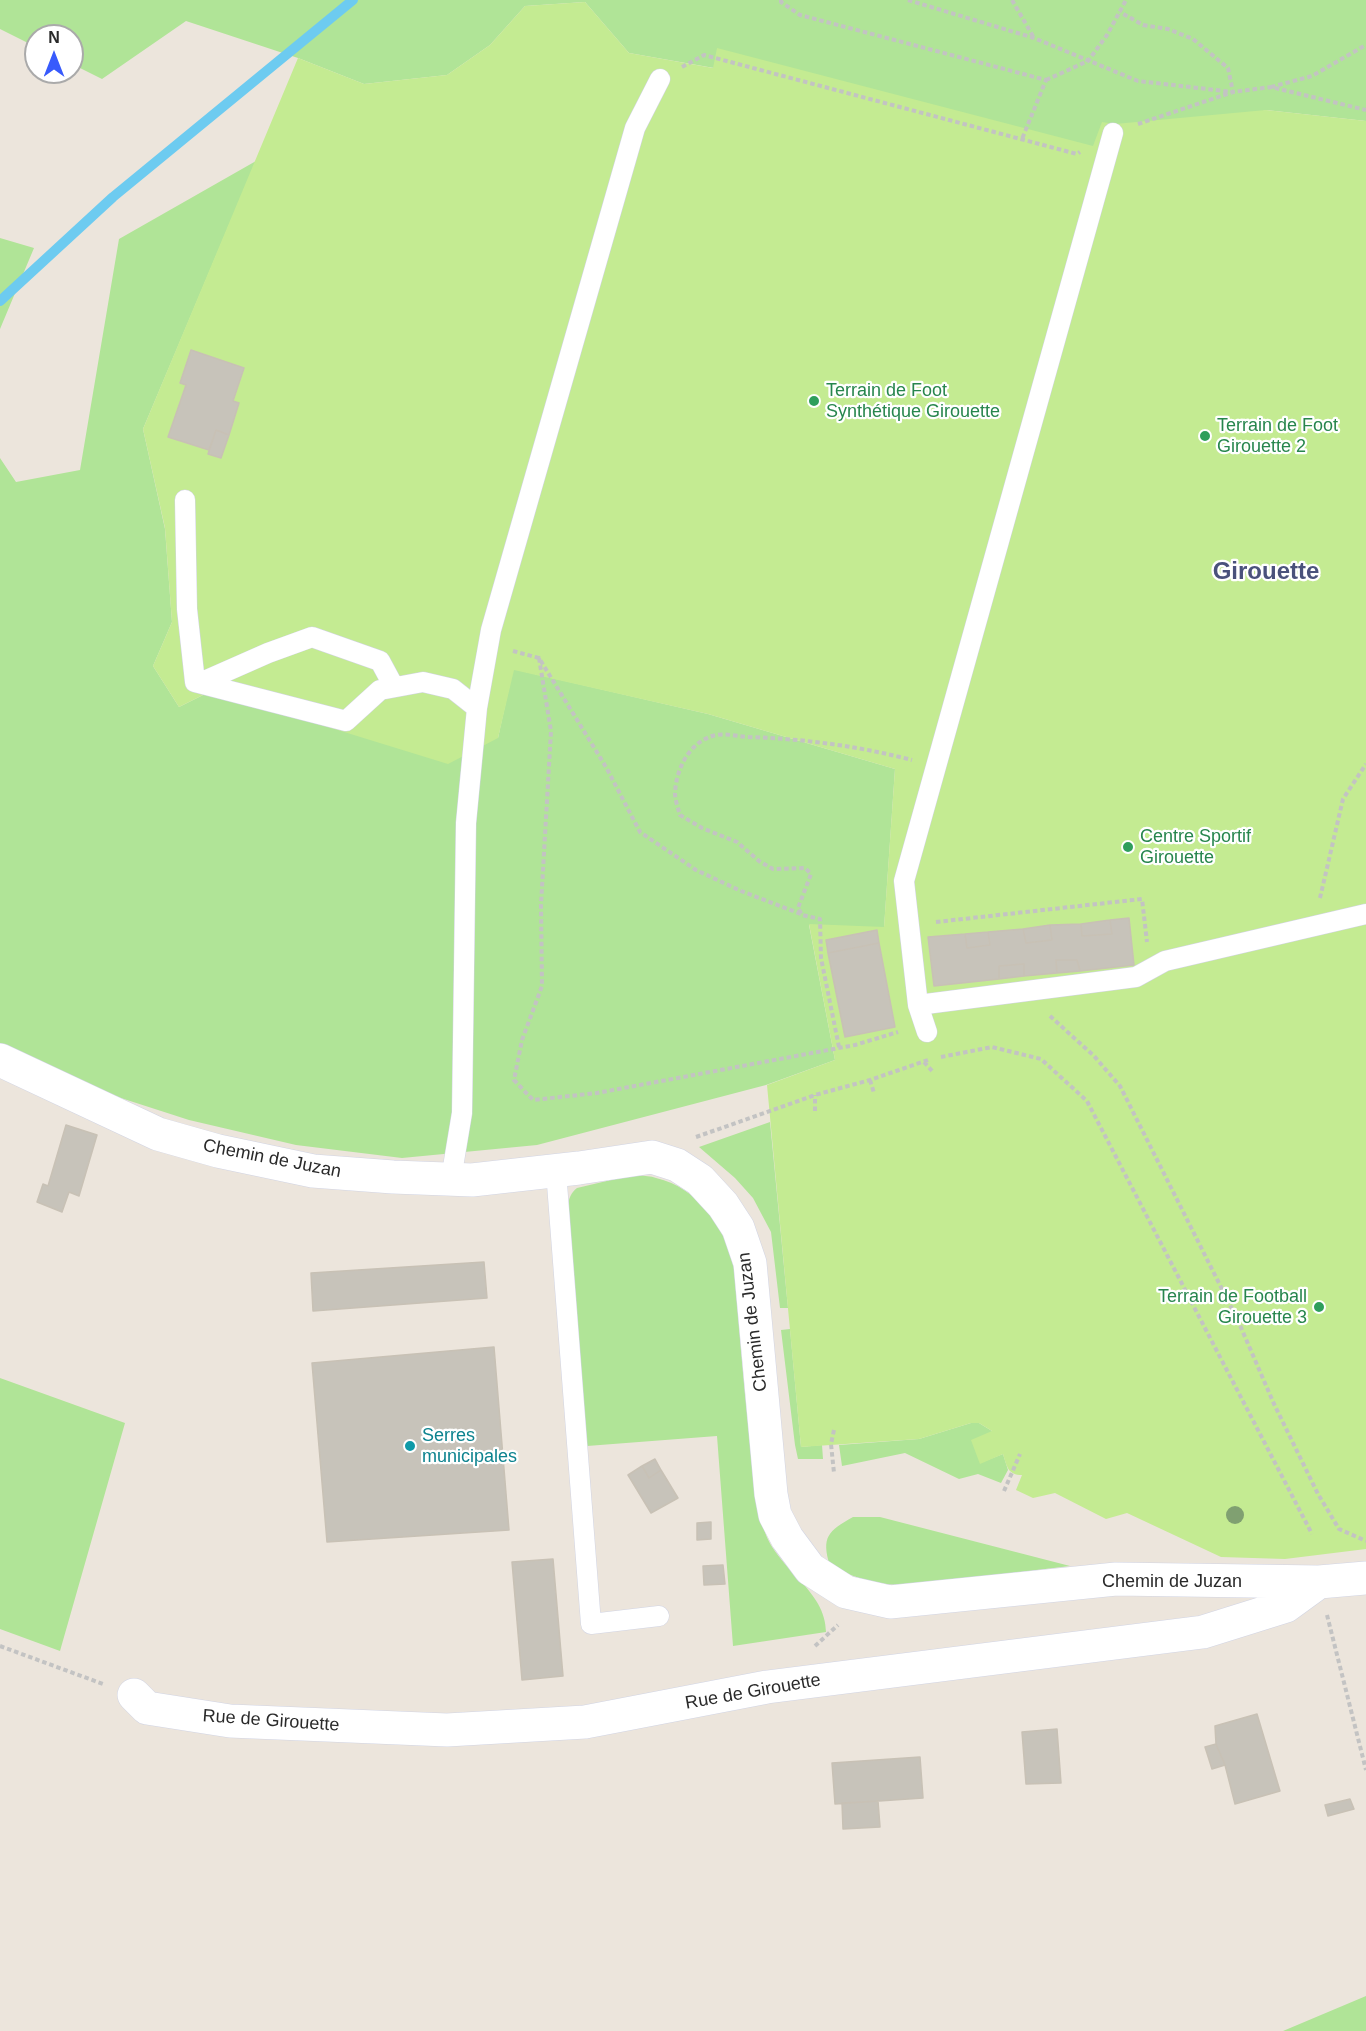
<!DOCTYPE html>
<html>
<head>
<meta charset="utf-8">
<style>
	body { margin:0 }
	#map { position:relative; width:1366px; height:2031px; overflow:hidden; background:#ece5dc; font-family:Helvetica,sans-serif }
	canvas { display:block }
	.north { position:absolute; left:24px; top:24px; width:60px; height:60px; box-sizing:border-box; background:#fff; border:2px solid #aaa; border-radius:50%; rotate:0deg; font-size:16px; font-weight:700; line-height:24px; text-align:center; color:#2a2a2a }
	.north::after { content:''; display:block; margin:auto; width:21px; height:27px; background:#385afc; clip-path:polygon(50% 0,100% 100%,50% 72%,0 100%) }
</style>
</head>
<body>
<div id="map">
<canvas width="1366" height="2031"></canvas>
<div class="north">N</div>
</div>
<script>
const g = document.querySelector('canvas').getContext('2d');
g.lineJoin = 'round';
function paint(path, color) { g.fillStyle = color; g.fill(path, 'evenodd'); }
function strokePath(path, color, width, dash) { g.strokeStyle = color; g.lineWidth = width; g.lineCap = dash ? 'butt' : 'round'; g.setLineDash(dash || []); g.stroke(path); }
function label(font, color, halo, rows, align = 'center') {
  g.font = font + ' Helvetica,sans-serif'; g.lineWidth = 4.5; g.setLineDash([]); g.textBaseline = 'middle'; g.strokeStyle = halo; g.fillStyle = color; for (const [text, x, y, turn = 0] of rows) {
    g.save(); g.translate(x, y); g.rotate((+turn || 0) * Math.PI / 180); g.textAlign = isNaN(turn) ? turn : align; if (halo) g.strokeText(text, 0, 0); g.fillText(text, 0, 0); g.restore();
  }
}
paint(new Path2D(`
	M0,0H1366V121L1266,110L1077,173L714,68L629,53L585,2L525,6L490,45L447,75L364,84L298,58L186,21L102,79L72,64V36H36V47L0,29Z
	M256,161L143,429L165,529L172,622L153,666L179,707L211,691L498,738L513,669L708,714L895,769L884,928L809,925L835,1060L766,1085L537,1145L402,1158L296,1145L189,1120L0,1059V458L16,482L80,470L119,239Z
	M0,238L34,248L0,329Z
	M770,1122L788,1308H780L771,1232L753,1198L735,1178L699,1147Z
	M628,1176C637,1176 647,1175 656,1178C699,1188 726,1228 734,1269C739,1324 743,1378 749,1433C753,1466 754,1501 765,1532C777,1569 826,1590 826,1632L733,1646L717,1436L587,1446L567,1228C568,1213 565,1197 577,1188Z
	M790,1329L801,1447L822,1445L823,1459H798L795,1445L781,1330Z
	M0,1378L125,1423L60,1651L0,1629Z
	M971,1423H979L992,1431L980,1463L1003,1454L1008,1470L1001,1483L978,1474L959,1479L905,1453L842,1466L839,1445L919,1439Z
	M853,1517H880L1070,1566L914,1585C880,1586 860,1580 830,1566C821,1537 828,1531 853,1517Z
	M1366,1996V2031H1283Z`), '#b0e497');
paint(new Path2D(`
	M585,2L629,53L713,68L717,48L1093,146L1102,122L1115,124L1266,110L1366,121V1549L1285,1559L1221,1557L1127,1513L1106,1519L1055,1493L1033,1498L1016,1490L1022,1475C1008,1475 1007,1467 1003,1454L980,1464L971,1440L992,1431L979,1423H971L919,1439L801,1447L767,1085L835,1060L809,924L884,927L895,769L708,714L514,670L498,738L448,764L211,691L179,707L153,666L172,622L165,528L143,429L298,58L364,84L447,75L490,45L525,6Z`), '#c4eb92');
strokePath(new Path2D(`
	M0,301L113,197L353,0`), '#6dcbf0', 10);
const building = new Path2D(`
	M191,350L244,368L233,401L239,403L229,435L216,430L209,450L168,437L186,385L180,383Z
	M216,430L229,435L221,458L208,454Z
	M1129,918L1134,965L1080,971L1077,960H1056L1057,973L1024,976V964L999,966V979L934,986L928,937L965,934L967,948L990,945L988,932L1023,929L1026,943L1052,940L1050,925L1081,924L1082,936L1112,934L1110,920Z
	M1110,920L1112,934L1082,936L1081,924Z
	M1050,925L1052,940L1026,943L1023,929Z
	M877,930L879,943L828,953L826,940Z
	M988,932L990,945L967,948L965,934Z
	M879,943L895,1027L845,1037L828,953Z
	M1056,960H1077L1080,971L1057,973Z
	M1024,964V976L999,979V966Z
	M66,1125L97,1135L79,1196L69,1192L62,1212L37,1202L43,1184L48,1186Z
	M484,1262L487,1298L313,1311L311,1273Z
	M494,1347L509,1530L327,1542L312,1363Z
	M655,1459L661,1470L649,1478L642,1466Z
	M642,1466L649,1478L661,1470L678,1498L651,1513L628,1475Z
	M711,1522V1539L697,1540V1523Z
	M553,1559L563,1676L522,1680L512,1562Z
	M723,1565L725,1584L704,1585L703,1566Z
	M1257,1714L1280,1791L1235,1804L1225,1765L1216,1744L1215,1726Z
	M1057,1729L1061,1783L1026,1784L1022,1732Z
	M1216,1744L1225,1765L1212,1769L1205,1747Z
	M920,1757L923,1798L835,1804L832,1763Z
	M1350,1799L1354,1809L1328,1816L1325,1805Z
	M878,1801L880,1827L843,1829L842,1803Z`);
paint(building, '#c7c3ba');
strokePath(building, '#c8c1b5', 1.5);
const service = new Path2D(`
	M185,500L187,609L195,682L346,721L380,690L423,682L453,689L477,708L466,823L462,1113L451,1179
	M200,683L268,653L312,637L380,661L394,687
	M477,708L491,630L635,128L660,79
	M918,1005L1136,977L1165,961L1366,914
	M927,1032L918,1005L904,881L1113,133
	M556,1171L591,1624L659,1616`);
const minor = new Path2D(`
	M0,1060L158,1134L218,1151L313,1171L393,1177L472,1180L579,1168L652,1157L677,1165L700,1180L723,1205L738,1228L750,1263L771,1494L775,1515L787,1538L810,1569L846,1592L890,1602L1116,1579L1319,1582L1366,1578
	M134,1695L147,1708L230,1721L447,1730L585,1722L767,1687L1203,1632L1286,1606L1319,1582`);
strokePath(service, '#d1d4e3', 21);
strokePath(minor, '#d1d4e3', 34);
strokePath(new Path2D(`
	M781,0V2L800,15L1046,80L1022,139
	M908,0L1034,38L1138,81L1233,92L1228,68L1193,39L1168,29L1143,25L1120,12
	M1012,0L1034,38
	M682,67L704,55L1077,154L1080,152
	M1046,80L1088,61L1107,35L1126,0
	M1271,87L1312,76L1366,45
	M1138,124L1233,92L1271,87L1366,110
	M513,651L539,658L606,767L640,832L696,870L741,891L801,914
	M539,658L551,731L541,905L542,986L522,1040L514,1080L533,1100L597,1093L855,1045L898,1032
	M1320,898L1343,799L1366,764
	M936,922L1142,899L1147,942
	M1050,1016L1094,1056L1120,1086L1239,1323L1274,1404L1318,1494L1339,1529L1366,1541
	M839,1047L821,958L820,919L802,915L798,908L811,874L805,868L773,869L759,861L737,842L702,828L680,815C678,808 675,800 675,793C676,772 686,749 705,739C720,731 733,736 749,737C805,739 858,746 912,760
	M941,1057L992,1047L1041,1059L1087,1101L1312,1534
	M924,1062L933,1072
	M870,1080L874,1093
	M815,1111V1095
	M696,1137L815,1095L870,1080L928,1060
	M834,1430L831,1444L834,1473
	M1004,1491L1020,1454
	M1327,1615L1366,1770
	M0,1646L103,1684
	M815,1646L838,1625`), '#c3c3c3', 4, [4.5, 3]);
strokePath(service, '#fff', 20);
strokePath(minor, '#fff', 33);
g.fillStyle = '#80a071';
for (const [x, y] of [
	[1235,1515]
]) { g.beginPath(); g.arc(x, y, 9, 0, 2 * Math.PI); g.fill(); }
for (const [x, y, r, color] of [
	[814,401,6,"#2e9e5b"],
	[1205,436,6,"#2e9e5b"],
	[1128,847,6,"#2e9e5b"],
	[1319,1307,6,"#2e9e5b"],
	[410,1446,6,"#0f9aa8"]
]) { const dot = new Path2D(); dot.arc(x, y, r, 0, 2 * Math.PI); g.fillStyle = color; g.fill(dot); strokePath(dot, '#fff', 2); }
label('18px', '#27864d', '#fff', [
	["Terrain de Foot",826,391],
	["Synthétique Girouette",826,412],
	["Terrain de Foot",1217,426],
	["Girouette 2",1217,447],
	["Centre Sportif",1140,837],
	["Girouette",1140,858],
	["Terrain de Football",1307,1297,"right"],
	["Girouette 3",1307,1318,"right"]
], 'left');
label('18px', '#2a2a2a', '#fff', [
	["Chemin de Juzan",272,1159,11],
	["Chemin de Juzan",753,1322,-97],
	["Chemin de Juzan",1172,1582],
	["Rue de Girouette",753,1692,-10],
	["Rue de Girouette",271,1721,4]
]);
label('18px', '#0d838f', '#fff', [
	["Serres",422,1436],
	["municipales",422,1457]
], 'left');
label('bold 24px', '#4a527b', '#fff', [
	["Girouette",1266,572]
]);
</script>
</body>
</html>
